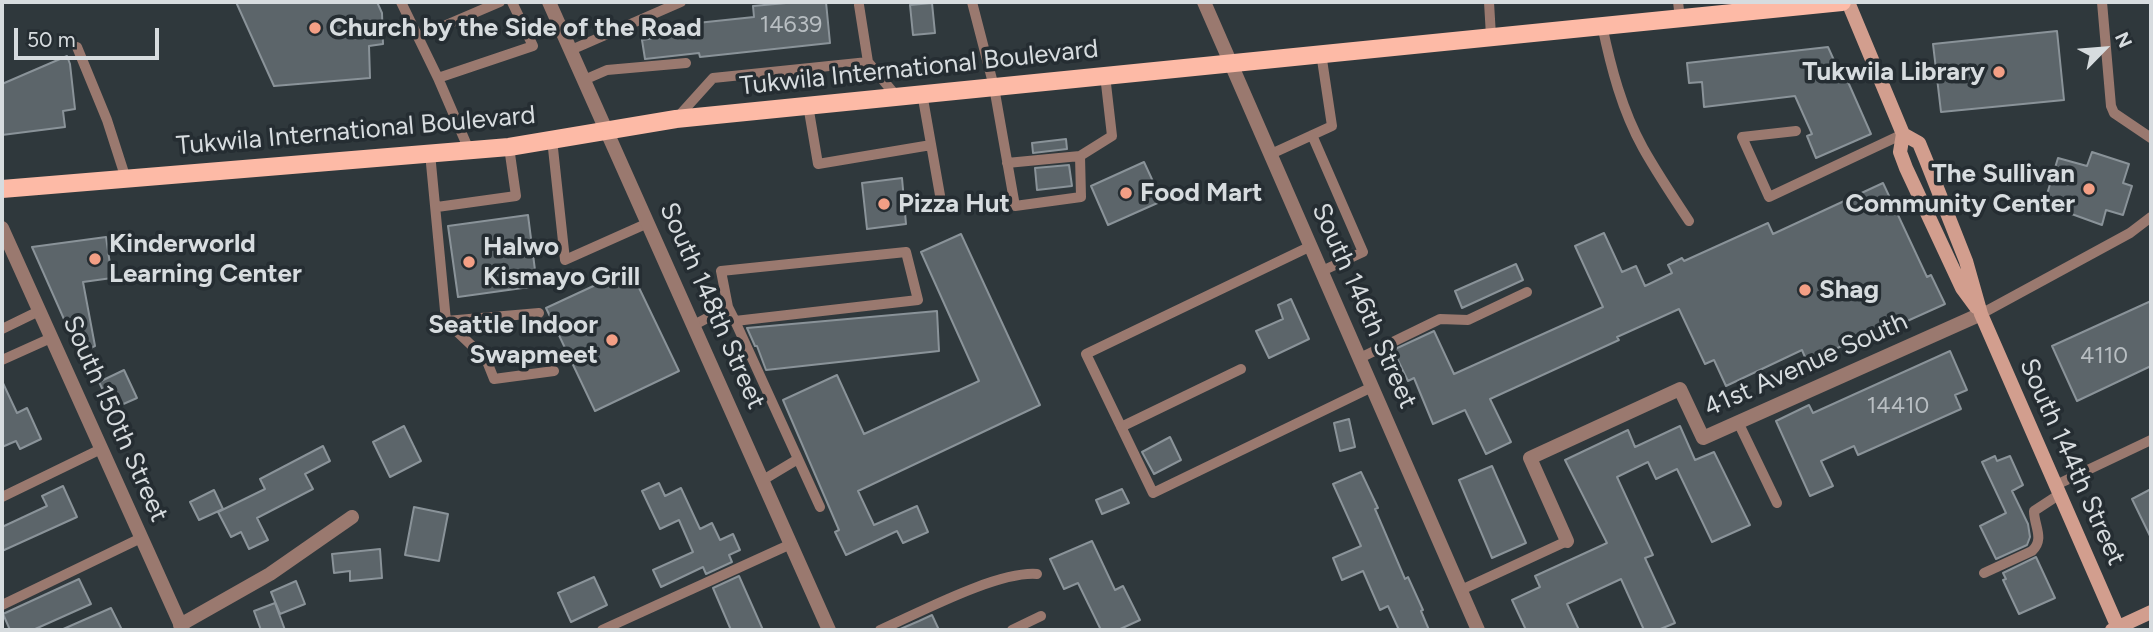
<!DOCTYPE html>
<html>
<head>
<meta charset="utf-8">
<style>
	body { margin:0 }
	#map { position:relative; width:2153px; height:632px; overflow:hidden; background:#2f383c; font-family:Figtree,sans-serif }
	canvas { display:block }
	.frame { position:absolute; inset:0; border:4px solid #d7dcdf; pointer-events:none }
	.north { position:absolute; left:2069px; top:14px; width:70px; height:70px; -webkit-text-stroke:5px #252d32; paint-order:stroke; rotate:65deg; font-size:19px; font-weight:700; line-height:28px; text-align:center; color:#d7dcdf }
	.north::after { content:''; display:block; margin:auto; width:24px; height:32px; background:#d7dcdf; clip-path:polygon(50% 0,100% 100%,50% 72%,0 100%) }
	.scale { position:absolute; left:14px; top:28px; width:145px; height:32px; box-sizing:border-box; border:4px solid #d7dcdf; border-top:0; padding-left:9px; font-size:21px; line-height:24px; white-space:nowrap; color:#d7dcdf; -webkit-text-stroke:5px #252d32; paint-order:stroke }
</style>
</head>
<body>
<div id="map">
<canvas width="2153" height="632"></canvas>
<div class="frame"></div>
<div class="north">N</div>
<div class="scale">50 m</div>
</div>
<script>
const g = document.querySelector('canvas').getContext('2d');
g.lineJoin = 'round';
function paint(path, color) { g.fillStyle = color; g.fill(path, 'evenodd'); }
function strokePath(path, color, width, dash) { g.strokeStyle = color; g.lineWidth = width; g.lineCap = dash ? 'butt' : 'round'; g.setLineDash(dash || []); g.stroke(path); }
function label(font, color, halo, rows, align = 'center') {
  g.font = font + ' Figtree,sans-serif'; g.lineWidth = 7; g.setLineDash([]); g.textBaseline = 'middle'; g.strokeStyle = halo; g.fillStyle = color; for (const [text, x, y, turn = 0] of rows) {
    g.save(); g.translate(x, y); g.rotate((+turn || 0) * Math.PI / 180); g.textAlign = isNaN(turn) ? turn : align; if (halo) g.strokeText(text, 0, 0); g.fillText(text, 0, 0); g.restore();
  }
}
const building = new Path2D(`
	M236,2H377L382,13L383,44L369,46L370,78L274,86Z
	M797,2H826L830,43L700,57L699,53L645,59L642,40L698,31L697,23L754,17L753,6Z
	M932,3L935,33L913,35L910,5Z
	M2057,31L2064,100L1941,112L1933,44Z
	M1828,47L1837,67L1841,66L1871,134L1816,158L1807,136L1812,134L1795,96L1704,107L1702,82L1689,83L1687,63Z
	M67,56L70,64L75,109L63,111L65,127L2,135V84Z
	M1066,139L1067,149L1033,153L1032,143Z
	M2092,152L2129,164L2123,183L2132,186L2123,215L2106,210L2102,225L2044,204L2058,158L2087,166Z
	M1144,162L1162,201L1108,225L1091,186Z
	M1069,165L1072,186L1037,190L1035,168Z
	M902,178L906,224L867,229L862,183Z
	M1883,183L1927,277L1931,275L1945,304L1885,331L1883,327L1807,362L1802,350L1726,386L1714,360L1705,364L1679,309L1617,337L1619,340L1490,399L1511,442L1486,454L1465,410L1433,424L1414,378L1408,381L1393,350L1434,331L1454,374L1603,307L1575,246L1604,233L1622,272L1636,266L1645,286L1672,273L1668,265L1682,258L1684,261L1768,223L1773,234Z
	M528,215L537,286L458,297L448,226Z
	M961,234L1040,405L858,491L874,525L917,506L928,532L903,543L897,531L846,555L835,532L839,530L783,400L837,375L864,434L979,381L921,252Z
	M106,237L112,278L83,282L95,346L79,353L32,247Z
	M1516,264L1523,280L1462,308L1455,291Z
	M630,269L679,371L595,411L546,308Z
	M1291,299L1309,339L1269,358L1256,331L1283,319L1278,305Z
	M2151,301V366L2077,401L2052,346Z
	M937,311L939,351L766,370L757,346H755L747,328Z
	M1950,351L1967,390L1955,395L1961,409L1858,455L1854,446L1821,461L1833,486L1810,496L1776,421L1809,405L1813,413Z
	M124,370L137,398L112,409L99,382Z
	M2,381L17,413L27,408L41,439L20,449L16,441L2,447Z
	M1349,419L1355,447L1340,451L1334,423Z
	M404,426L421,461L390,477L373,442Z
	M1680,426L1695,460L1714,452L1750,525L1712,542L1677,469L1656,479L1648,462L1617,477L1653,555L1645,558L1675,623L1658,630H1644L1621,579L1567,604L1579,630H1526L1512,600L1540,587L1535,576L1607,543L1565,460L1628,430L1635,447Z
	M1170,437L1181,460L1154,474L1142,452Z
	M323,446L330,461L305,474L313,489L257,518L268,540L249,549L241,532L231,537L218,512L265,489L260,479Z
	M1995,456L1997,461L2010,456L2023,485L2012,491L2028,524L2030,537L2027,545L1996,559L1980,526L2006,513L1982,462Z
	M1492,466L1526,543L1492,558L1459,480Z
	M1361,472L1378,508L1375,509L1405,579L1408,577L1423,610L1421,611L1429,630H1399L1388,606L1380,610L1363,571L1342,580L1333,558L1361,546L1333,484Z
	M659,483L665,496L681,488L700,529L712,523L720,540L733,534L740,550L729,555L732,562L706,574L703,567L661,587L653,570L693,552L679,520L660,529L642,491Z
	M63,486L77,517L2,551V527L47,506L42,496Z
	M1122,489L1129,503L1102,514L1096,500Z
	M2151,489V538L2132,499Z
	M214,490L223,509L199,520L190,502Z
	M414,507L448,514L439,561L405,555Z
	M1092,541L1115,590L1123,586L1140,620L1118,630H1101L1078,583L1064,589L1050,559Z
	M380,549L382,578L350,581V571L334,573L332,554Z
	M2036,557L2055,598L2019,614L2003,580L2006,579L2003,573Z
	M739,576L763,630H731L713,588Z
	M594,577L607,605L571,622L558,593Z
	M79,579L91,604L33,630H10L3,614Z
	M296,581L305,604L280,614L271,592Z
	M275,603L285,630H261L254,611Z
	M111,608L122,630H61Z
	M932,615L939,630H898L919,621Z`);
paint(building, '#5c656a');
strokePath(building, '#8a9399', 2);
strokePath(new Path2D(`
	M401,2L438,78L469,150
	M972,2L994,87L1015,206L1081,197L1080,156L1112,136L1105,75
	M1489,2L1491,36
	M1678,2L1680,18
	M2102,2L2111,106L2114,113L2151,138
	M859,5L868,62
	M1602,25C1611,68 1622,110 1643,148C1657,173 1673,197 1689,221
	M418,37L500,2
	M77,47L107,120L126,179
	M571,50L681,2
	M438,78L533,46L512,2
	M584,80L607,70L686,63
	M922,93L941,201
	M808,105L818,164L931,145
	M676,119L713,78L868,62L897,97
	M1796,131L1742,137L1769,197L1903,134
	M1312,135L1363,252L1322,271
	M552,139L565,260L648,223
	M430,153L446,321L486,359L494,379L554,371
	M1271,154L1332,126L1321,53
	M1007,163L1080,156
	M437,207L516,196L509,147
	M1311,246L1086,354L1153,493L1372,387
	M1981,314L2130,233L2151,217
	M446,321L539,313
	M735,321L820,507
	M694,325L728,307L721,271L906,252L918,300L735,321L728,307
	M2,329L39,311
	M1360,358L1440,319L1468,320L1527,292
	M2,360L51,338
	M1738,422L1777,503
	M1121,427L1241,369
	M763,480L798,459
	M2056,485L2151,440
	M2,497L101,449
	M1984,573L2032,551C2045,539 2034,526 2034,511L2060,494
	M1461,590L1567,541
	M2,605L141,538
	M602,630L791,544
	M880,630C919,613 997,571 1037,574
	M1012,630L1041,616`), '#9a796f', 10);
strokePath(new Path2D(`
	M549,2L829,630
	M1204,2L1478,630
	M2,228L183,630
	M1567,541L1530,458L1680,389L1703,438L1981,314
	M180,625L270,574L352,517`), '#9a796f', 14);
strokePath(new Path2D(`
	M1848,2L1903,134L1900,152L1906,168L1962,288L1976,307
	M1903,134L1919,143L1926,160L1966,261L1981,314L2119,630
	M2112,630L2151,612`), '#d29e8e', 14);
strokePath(new Path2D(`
	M2,189L509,147L676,119L1842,2`), '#fdbaa6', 18);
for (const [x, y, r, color] of [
	[315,28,7,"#f39f85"],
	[1999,72,7,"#f39f85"],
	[2089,189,7,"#f39f85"],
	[1126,193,7,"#f39f85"],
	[884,204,7,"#f39f85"],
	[95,259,7,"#f39f85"],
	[469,262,7,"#f39f85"],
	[1805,290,7,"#f39f85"],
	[612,340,7,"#f39f85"]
]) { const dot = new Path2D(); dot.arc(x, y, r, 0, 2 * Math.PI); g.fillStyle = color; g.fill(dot); strokePath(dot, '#252d32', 2.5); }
label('23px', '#b8bec2', null, [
	["14639",791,25],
	["4110",2104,356],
	["14410",1898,406]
]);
label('bold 26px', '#d7dcdf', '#252d32', [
	["Church by the Side of the Road",329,28],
	["Tukwila Library",1985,72,"right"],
	["The Sullivan",2075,174,"right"],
	["Community Center",2075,204,"right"],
	["Food Mart",1140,193],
	["Pizza Hut",898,204],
	["Kinderworld",109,244],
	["Learning Center",109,274],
	["Halwo",483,247],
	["Kismayo Grill",483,277],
	["Shag",1819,290],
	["Seattle Indoor",598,325,"right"],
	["Swapmeet",598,355,"right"]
], 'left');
label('26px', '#d7dcdf', '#252d32', [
	["Tukwila International Boulevard",919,68,-6],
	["Tukwila International Boulevard",356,131,-5],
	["South 148th Street",712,306,66],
	["South 146th Street",1364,306,66],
	["41st Avenue South",1806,365,-24],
	["South 150th Street",115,419,66],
	["South 144th Street",2072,462,66]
]);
</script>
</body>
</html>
